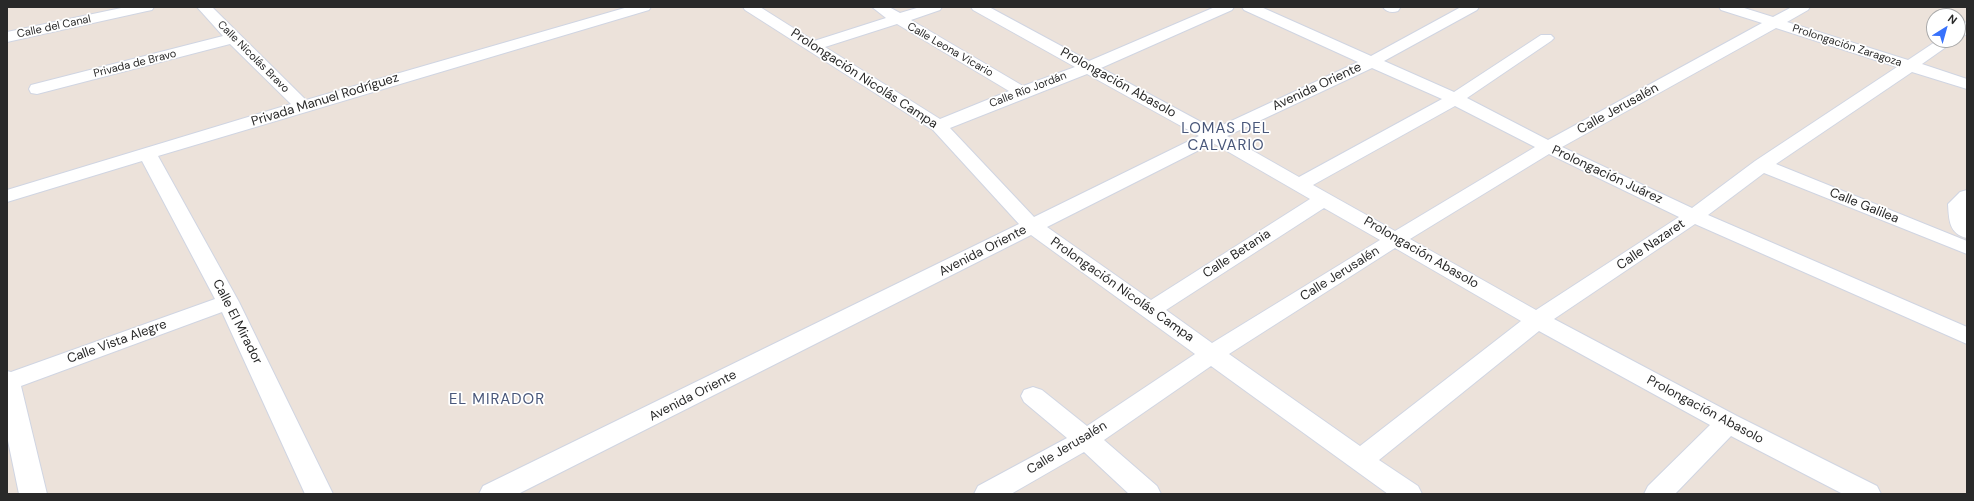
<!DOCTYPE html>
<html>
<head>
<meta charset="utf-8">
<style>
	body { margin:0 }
	#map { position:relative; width:1974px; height:501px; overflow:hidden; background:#ece2da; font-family:"DM Sans",sans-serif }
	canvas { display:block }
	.frame { position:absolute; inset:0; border:8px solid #292929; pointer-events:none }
	.north { position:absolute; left:1926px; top:8px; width:40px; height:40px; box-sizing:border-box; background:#fff; border:1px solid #a9a9a9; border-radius:50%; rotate:37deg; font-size:11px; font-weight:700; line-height:16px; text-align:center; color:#292929 }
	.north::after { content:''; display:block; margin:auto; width:14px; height:18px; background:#3771fc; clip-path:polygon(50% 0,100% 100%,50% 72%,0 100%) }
</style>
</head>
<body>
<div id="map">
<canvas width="1974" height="501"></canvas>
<div class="frame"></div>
<div class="north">N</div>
</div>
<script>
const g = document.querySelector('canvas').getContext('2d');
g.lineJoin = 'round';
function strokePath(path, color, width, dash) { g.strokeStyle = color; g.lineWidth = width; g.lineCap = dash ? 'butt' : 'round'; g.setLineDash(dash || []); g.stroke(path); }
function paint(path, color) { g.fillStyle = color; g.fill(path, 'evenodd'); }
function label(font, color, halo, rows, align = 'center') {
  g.font = font + ' "DM Sans",sans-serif'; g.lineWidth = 3.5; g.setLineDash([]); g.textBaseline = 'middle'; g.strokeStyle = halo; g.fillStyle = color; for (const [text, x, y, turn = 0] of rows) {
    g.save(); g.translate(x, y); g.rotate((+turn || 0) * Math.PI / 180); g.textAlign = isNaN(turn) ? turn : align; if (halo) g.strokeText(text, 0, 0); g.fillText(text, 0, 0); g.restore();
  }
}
const minor = new Path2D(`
	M126,7H154L152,10L147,11L7,42V32Z
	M197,7H212L306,100L628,7H651L649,10L158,156L239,302L333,494H305L222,312L21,386L47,494H19L7,436V371L11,372L215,299L142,161L7,202V190L291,104L230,44L37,94L31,93L29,89L31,85L223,36Z
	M743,7H760L814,41L886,18L872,7H889L900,13L920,7H942L940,10L911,20L1023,86L1075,67L973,10L971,7H989L1089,61L1215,7H1234L1232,10L1101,68L1214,129L1358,62L1244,10L1242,7H1261L1371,56L1461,7H1479L1477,10L1384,61L1454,92L1541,35H1551L1554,38L1551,41L1467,98L1548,140L1762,23L1721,10L1719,7H1741L1773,17L1792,7H1810L1808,10L1787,22L1908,60L1938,40H1956L1922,64L1967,79V89L1912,72L1776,164L1967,241V254L1764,173L1708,215L1967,327V344L1695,224L1554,319L1737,416L1877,486L1881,494H1843L1731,436L1675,494H1644L1648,486L1710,425L1539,331L1379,460L1418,486L1422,494H1388L1211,366L1104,440L1157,486L1161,494H1129L1084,452L1011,494H974L978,486L1067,438L1024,402L1021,396L1024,390L1033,387L1042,390L1087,426L1195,354L1031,235L518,494H479L483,486L1019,224L933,130L745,10ZM897,24L1009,91L940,119L825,47ZM1776,28L1897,67L1755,161L1692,208L1562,147ZM1372,68L1442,99L1299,177L1227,136ZM1087,74L1199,136L1034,217L950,128ZM1455,106L1535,147L1395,231L1313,185ZM1213,143L1310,199L1151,300L1047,227ZM1549,154L1679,217L1536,310L1410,239ZM1324,208L1380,240L1212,343L1166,310ZM1395,248L1521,321L1360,446L1229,354Z
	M1383,7H1400V8L1398,11C1392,13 1386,12 1383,7Z
	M1967,22V34L1958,38V26Z
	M1967,190V238C1949,234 1949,220 1948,204L1960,192Z`);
strokePath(minor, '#d0d5e2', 2);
paint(minor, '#fff');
label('11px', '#292929', '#fff', [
	["Calle del Canal",54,27,-12],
	["Prolongación Zaragoza",1847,46,18],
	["Calle Leona Vicario",950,50,30],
	["Calle Nicolás Bravo",253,57,45],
	["Privada de Bravo",135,64,-14],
	["Calle Río Jordán",1028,90,-21]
]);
label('13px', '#292929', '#fff', [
	["Prolongación Nicolás Campa",864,79,33],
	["Prolongación Abasolo",1118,83,29],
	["Avenida Oriente",1317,87,-25],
	["Privada Manuel Rodríguez",325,100,-17],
	["Calle Jerusalén",1618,109,-29],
	["Prolongación Juárez",1607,175,25],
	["Calle Galilea",1864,206,22],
	["Calle Nazaret",1651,245,-34],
	["Avenida Oriente",983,251,-27],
	["Prolongación Abasolo",1421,253,30],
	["Calle Betania",1237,254,-33],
	["Calle Jerusalén",1340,274,-32],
	["Prolongación Nicolás Campa",1122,290,35],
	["Calle El Mirador",237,322,63],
	["Calle Vista Alegre",117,342,-20],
	["Avenida Oriente",693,396,-27],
	["Prolongación Abasolo",1705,410,28],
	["Calle Jerusalén",1067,448,-31]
]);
g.letterSpacing = '1px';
label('15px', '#49577a', '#fff', [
	["LOMAS DEL",1226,129],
	["CALVARIO",1226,146],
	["EL MIRADOR",497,400]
]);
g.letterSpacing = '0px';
</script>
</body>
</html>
